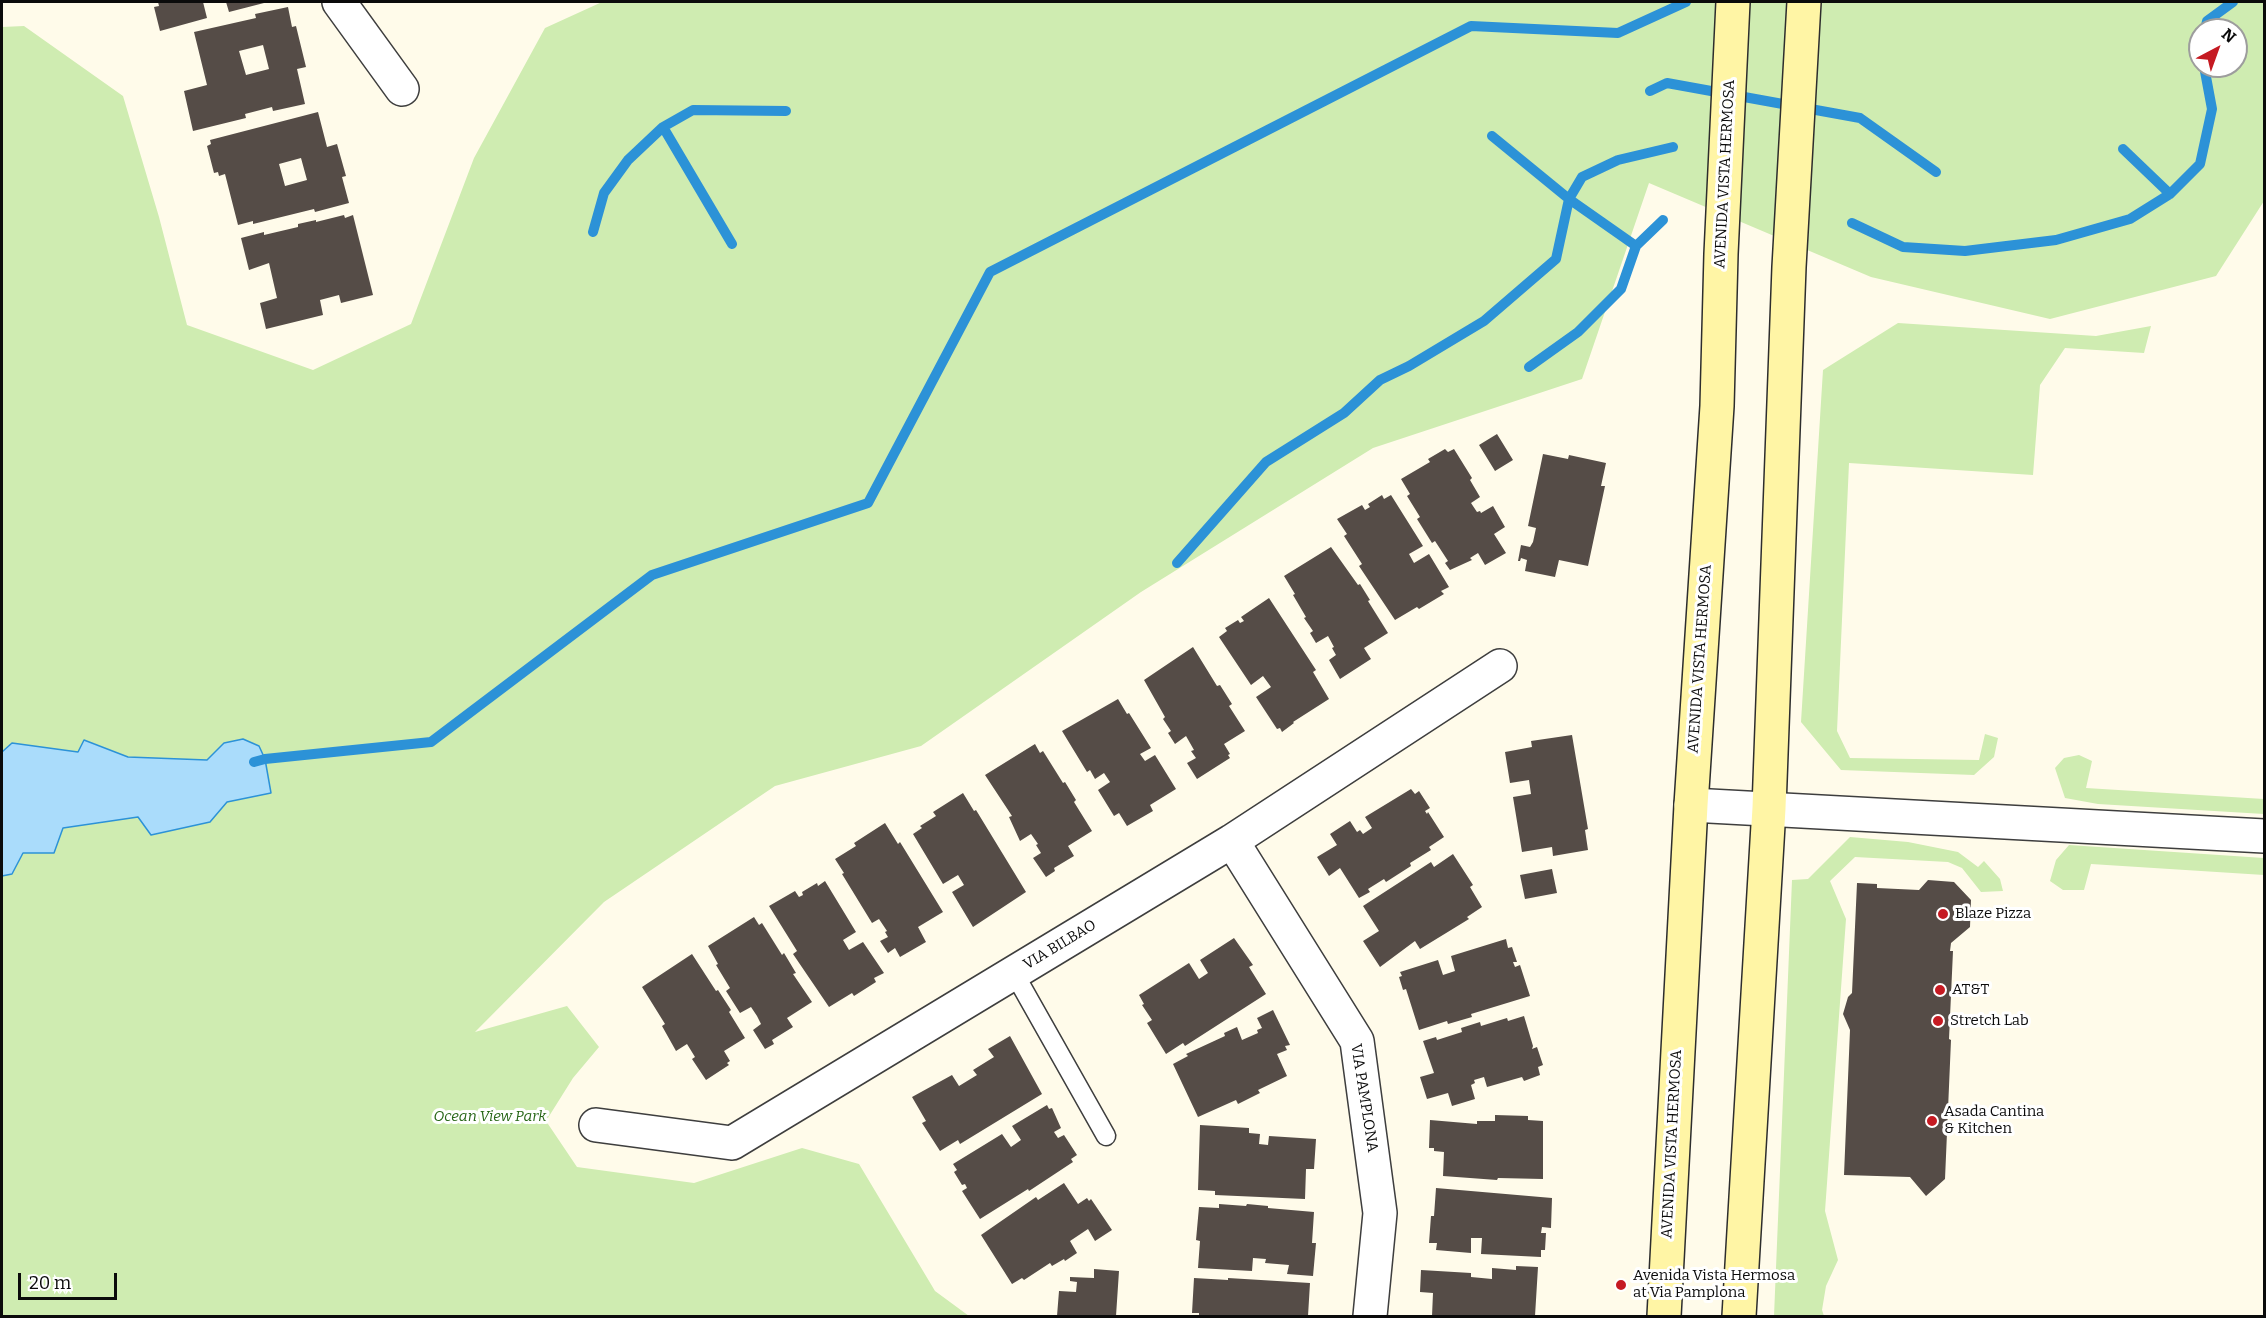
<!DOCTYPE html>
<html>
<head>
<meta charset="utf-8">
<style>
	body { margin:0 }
	#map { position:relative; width:2266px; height:1318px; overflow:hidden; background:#fffbea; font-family:Bitter,serif }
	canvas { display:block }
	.frame { position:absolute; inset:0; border:3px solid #0b0b0b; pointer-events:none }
	.north { position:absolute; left:2188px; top:18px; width:60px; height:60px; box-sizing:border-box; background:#fff; border:2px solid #9d9d9d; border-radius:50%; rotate:41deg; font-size:16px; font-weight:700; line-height:24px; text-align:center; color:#0b0b0b }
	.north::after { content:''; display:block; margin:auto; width:21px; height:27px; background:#c51a22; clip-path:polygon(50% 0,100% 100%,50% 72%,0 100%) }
	.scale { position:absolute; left:18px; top:1273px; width:99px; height:27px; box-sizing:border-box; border:3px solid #0b0b0b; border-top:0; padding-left:8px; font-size:18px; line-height:21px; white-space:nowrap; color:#0b0b0b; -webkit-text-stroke:4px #fff; paint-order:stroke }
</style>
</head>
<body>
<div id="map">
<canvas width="2266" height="1318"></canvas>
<div class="frame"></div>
<div class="north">N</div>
<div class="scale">20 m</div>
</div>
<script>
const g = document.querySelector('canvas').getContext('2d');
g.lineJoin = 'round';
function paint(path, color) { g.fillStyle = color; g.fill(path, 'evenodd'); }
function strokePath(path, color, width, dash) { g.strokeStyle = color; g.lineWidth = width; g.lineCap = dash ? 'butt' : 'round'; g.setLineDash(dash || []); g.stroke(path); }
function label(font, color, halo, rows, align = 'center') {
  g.font = font + ' Bitter,serif'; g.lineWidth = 6; g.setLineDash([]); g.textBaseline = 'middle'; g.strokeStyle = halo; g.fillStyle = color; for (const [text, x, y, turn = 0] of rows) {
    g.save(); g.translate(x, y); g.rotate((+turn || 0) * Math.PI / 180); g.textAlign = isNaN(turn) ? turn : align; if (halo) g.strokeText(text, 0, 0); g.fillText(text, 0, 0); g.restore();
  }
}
paint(new Path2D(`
	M602,2H2264V201L2216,276L2050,319L1871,277L1649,183L1582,379L1373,448L1141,592L921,746L775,786L604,902L475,1032L567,1006L599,1047L573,1078L546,1121L577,1167L694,1183L802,1148L859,1164L935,1291L969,1316H2V876L12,874L23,853L63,828L138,817L210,822L227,802L271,793L224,743L207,760L128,757L85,740L78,752L12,743L2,752V27L24,26L123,96L159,217L187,325L313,370L411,324L474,158L545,28ZM2200,30H2236V66H2200Z
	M1898,323L2096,336L2151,326L2144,353L2065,348L2040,385L2033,475L1849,463L1837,731L1850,758L1979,760L1985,734L1998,738L1994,757L1974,775L1841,770L1801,722L1823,370Z
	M2079,755L2092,761L2086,788L2264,799V814L2098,804L2065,798L2055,768L2064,758Z
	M1850,837L1908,842L1958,852L1978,867L1984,861L2000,879L2003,891L1981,892L1962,868L1948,862L1855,857L1830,881L1846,919L1825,1211L1838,1260L1826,1286L1822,1310L1824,1316H1774L1792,880L1808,879Z
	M2069,845L2264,858V875L2091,864L2084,890H2063L2050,881L2056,860Z`), '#cfecb1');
const water = new Path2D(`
	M243,739L259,746L265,759L271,793L227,802L210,822L151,835L138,817L63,828L54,853H23L12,874L2,876V752L12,743L78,752L84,740L128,757L207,760L224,743Z`);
paint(water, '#aadcfb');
strokePath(water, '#2c92d7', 1.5);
strokePath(new Path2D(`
	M2205,30L2207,21L2233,2
	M1650,91L1667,83L1860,118L1936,172
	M663,127L732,244
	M1492,136L1569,199L1636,246
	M2123,149L2170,194
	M1852,223L1903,247L1965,251L2056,240L2130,219L2170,194L2200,164L2212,109L2204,66
	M593,232L604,193L628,160L663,127L693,110L786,111
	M1529,367L1578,332L1621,289L1636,246L1663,220
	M1177,563L1266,462L1344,413L1380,380L1409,366L1484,321L1556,259L1569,199L1582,177L1618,160L1673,147
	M254,762L265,759L431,742L652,575L868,503L990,272L1471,26L1618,33L1686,2`), '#2c92d7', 10);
paint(new Path2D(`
	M158,2H203L207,18L160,31L154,7L159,6Z
	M226,2H264V3L229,12Z
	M288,7L292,27L296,26L306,67L297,69L305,104L273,111L272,107L245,114L246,118L193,131L184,91L207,85L194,32L256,18L255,14ZM263,45L269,69L246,75L239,51Z
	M318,112L327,147L337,144L346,176L342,177L349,203L315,212L314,209L253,224V221L238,225L225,174L219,176L218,172L214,173L207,146L211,144L210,140ZM301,158L307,180L285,186L279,164Z
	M344,215L345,218L353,215L373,295L341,303L339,295L320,300L323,315L266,329L260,303L277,298L269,263L249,270L241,238L264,232V235L298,227V224L316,220V222Z
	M1497,434L1513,460L1495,471L1479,445Z
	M1445,449L1448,452L1454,449L1472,478L1470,480L1480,497L1471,503L1477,512L1480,511L1481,513L1493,506L1505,527L1494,534L1506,553L1485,565L1478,553L1470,558L1472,560L1450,570L1445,563L1448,561L1435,541L1432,543L1417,519L1420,517L1407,496L1410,494L1401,479L1430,462L1428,459Z
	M1543,454L1568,459L1569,455L1606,463L1601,486H1605L1588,566L1559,560L1555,577L1525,571L1527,560L1521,558L1520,561H1518L1521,545L1530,547L1533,542L1536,528L1528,526Z
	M1382,495L1384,499L1391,495L1423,546L1409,554L1414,563L1429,554L1449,587L1441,591L1444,594L1419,609L1417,607L1395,620L1359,566L1362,564L1344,536L1347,534L1337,519L1362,505L1365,510L1370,507L1368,504Z
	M1331,547L1358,585L1360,584L1370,600L1368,601L1388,633L1364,648L1371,659L1340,679L1329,660L1336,655L1332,648L1334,647L1328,636L1316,643L1310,633L1313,631L1304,618L1306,617L1293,595L1295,594L1284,576Z
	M1269,598L1316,670L1313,672L1329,699L1293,722L1294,723L1282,732L1280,728L1277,729L1256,697L1271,687L1263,676L1251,685L1219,637L1227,631L1225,628L1238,620L1240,623L1244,621L1241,617Z
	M1193,647L1217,686L1220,685L1232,704L1229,706L1245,731L1224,744L1230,754L1228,755L1230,758L1197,779L1187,763L1196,758L1191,751L1194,750L1186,736L1175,744L1168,733L1171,731L1163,719L1165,717L1144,680Z
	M1118,699L1127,714L1129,713L1151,748L1140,754L1145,761L1155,755L1176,789L1150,805L1153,811L1127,826L1119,813L1114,816L1098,790L1110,782L1104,773L1095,779L1090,770L1087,772L1062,731Z
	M1572,735L1588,829L1585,830L1588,850L1553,856L1552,847L1522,852L1513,797L1531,794L1529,780L1510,783L1505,752L1532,747L1531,741Z
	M1035,744L1040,753L1043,751L1063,783L1065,782L1076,800L1074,802L1092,831L1068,846L1074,856L1054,868L1055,871L1046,877L1033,858L1041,853L1036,845L1038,844L1031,834L1020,841L1009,817L1012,816L985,775Z
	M1411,789L1415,794L1419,791L1430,808L1425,811L1427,814L1428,812L1444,837L1429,847L1431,850L1410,863L1411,866L1386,882L1384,879L1368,889L1370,892L1359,898L1340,868L1329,876L1317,857L1337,845L1330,834L1350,821L1357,832L1360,830L1363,834L1372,828L1365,817Z
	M963,793L974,811L976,810L1026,892L973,927L952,892L964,885L958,875L943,884L913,834L922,828L920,826L936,816L933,812Z
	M885,823L898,844L900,842L943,912L918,927L926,942L900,957L895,948L888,953L880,941L888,937L885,932L887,931L879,919L872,923L842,874L844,873L835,859L856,846L854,843Z
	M1453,854L1473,885L1470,887L1482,907L1467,917L1469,919L1420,949L1415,941L1380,967L1363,941L1379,931L1363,906L1431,862L1434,867Z
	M1552,869L1557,893L1525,899L1520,875Z
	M1928,880L1954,882L1971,900L1970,927L1951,943L1950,951H1953L1949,1039L1951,1040L1945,1179L1926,1196L1910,1177L1844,1175L1850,1030L1843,1014L1848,997L1852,993L1857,883L1877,884V888L1919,890Z
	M825,881L856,932L843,940L849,950L863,942L884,973L874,978L876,982L854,996L852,993L829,1007L793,954L797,951L769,906L795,891L799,897L803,895L802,892L817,883L818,886Z
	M754,917L759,925L762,923L782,955L784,953L796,973L793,974L812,1002L787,1018L793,1027L772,1040L774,1044L765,1049L753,1030L761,1024L757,1016L751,1007L740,1013L726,991L730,988L716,965L718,964L708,946Z
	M1234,938L1253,965L1249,967L1266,994L1185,1046L1183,1043L1166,1054L1147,1023L1152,1020L1142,1005L1144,1004L1139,995L1189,963L1199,979L1208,973L1200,960Z
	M1506,939L1508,948L1512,947L1517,962H1513L1515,967L1520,965L1530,996L1471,1014L1472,1017L1448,1024L1447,1021L1419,1030L1406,989L1403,990L1399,977L1402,976L1400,972L1438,960L1443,975L1455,971L1451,956Z
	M692,954L716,991L718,990L731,1010L729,1012L745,1038L724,1051L730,1061L727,1063L729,1065L706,1080L692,1059L695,1057L687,1044L676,1051L662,1026L665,1024L642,987Z
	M1273,1010L1290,1045L1285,1046L1287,1050L1277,1054L1287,1076L1258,1090L1260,1093L1238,1104L1236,1100L1198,1117L1173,1064L1188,1056L1186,1054L1225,1036L1224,1033L1237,1027L1242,1040L1258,1033L1257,1030L1262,1028L1257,1018Z
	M1524,1016L1533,1046L1532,1049L1537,1047L1543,1065L1538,1067L1540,1075L1524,1081L1522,1077L1487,1087L1484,1077L1474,1080L1475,1083L1471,1085L1475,1099L1452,1106L1448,1093L1427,1099L1420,1077L1434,1073L1423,1041L1436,1037L1437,1040L1462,1032L1461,1028L1480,1022L1481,1026L1507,1018L1508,1021Z
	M1010,1036L1042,1094L960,1144L958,1140L940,1151L922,1123L926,1121L912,1097L952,1075L959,1086L977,1075L973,1070L994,1057L988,1049Z
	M1047,1105L1049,1109L1052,1108L1061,1128L1054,1132L1058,1138L1064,1135L1077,1155L1071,1159L1073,1162L1029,1191L1028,1189L980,1219L962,1191L967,1188L965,1184L962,1185L954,1172L957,1170L953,1164L1002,1134L1011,1147L1021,1140L1012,1126Z
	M1495,1115L1528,1116V1120L1543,1121V1179L1498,1178L1497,1180L1443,1176L1444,1152L1434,1151V1148H1429L1430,1120L1477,1124V1121H1495Z
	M1200,1125L1249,1128V1133L1260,1134L1259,1144L1268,1145L1269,1136L1316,1139L1314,1169H1306L1305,1199L1215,1195V1191L1198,1190Z
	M1064,1183L1078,1204L1087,1198L1089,1201L1091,1199L1112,1230L1095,1241L1088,1229L1070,1241L1077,1253L1065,1261L1064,1259L1052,1266L1050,1263L1024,1280L1022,1278L1012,1284L981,1235L1036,1197L1038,1200Z
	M1436,1188L1552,1198L1551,1228L1542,1227L1541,1233H1546L1545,1250H1541V1257L1481,1254L1482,1238H1471V1253L1436,1250L1437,1243H1429L1431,1216H1434Z
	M1219,1204L1246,1206L1247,1204L1268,1206V1208L1314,1212L1312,1243H1316L1313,1276L1287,1274L1289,1265L1265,1263L1266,1259L1253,1258L1252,1271L1198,1268L1200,1241L1196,1240L1199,1207L1219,1208Z
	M1516,1266L1538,1267L1535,1316H1432L1433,1293L1420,1292L1421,1270L1471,1273V1277L1492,1279V1268L1516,1270Z
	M1094,1269L1119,1271L1116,1316H1057L1059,1291L1076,1292L1077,1282L1070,1281V1277L1094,1278Z
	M1194,1278L1228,1280V1278L1310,1283L1308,1316H1199V1313H1192Z`), '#554c47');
const service = new Path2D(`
	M1014,973L1106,1136`);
const minor = new Path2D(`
	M339,2L402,89
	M1691,805L2264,836
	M1232,841L1357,1041L1380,1213L1370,1316
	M596,1125L732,1143L1232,841L1500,666`);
const secondary = new Path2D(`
	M1664,1316L1691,805L1717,406L1721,254L1733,2
	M1739,1316L1769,808L1789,267L1804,2`);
strokePath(service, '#3e3e3e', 21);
strokePath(minor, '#3e3e3e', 36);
strokePath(secondary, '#2d2d2d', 36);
strokePath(service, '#fff', 18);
strokePath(minor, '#fff', 33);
strokePath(secondary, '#fff5a5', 33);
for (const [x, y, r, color] of [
	[1943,914,6,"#c51a22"],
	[1940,990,6,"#c51a22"],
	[1938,1021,6,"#c51a22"],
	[1932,1121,6,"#c51a22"],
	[1621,1285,6,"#c51a22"]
]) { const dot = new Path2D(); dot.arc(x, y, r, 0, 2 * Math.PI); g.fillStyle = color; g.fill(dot); strokePath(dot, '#fff', 2); }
label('15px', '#0b0b0b', '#fff', [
	["AVENIDA VISTA HERMOSA",1725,174,-87],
	["AVENIDA VISTA HERMOSA",1700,659,-86],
	["VIA BILBAO",1060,945,-31],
	["VIA PAMPLONA",1364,1098,81],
	["AVENIDA VISTA HERMOSA",1672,1144,-87]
]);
label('15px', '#0b0b0b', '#fff', [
	["Blaze Pizza",1955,914],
	["AT&T",1952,990],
	["Stretch Lab",1950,1021],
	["Asada Cantina",1944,1112],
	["& Kitchen",1944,1129],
	["Avenida Vista Hermosa",1633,1276],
	["at Via Pamplona",1633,1293]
], 'left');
label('italic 15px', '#286718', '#fff', [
	["Ocean View Park",490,1117]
]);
</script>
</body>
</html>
